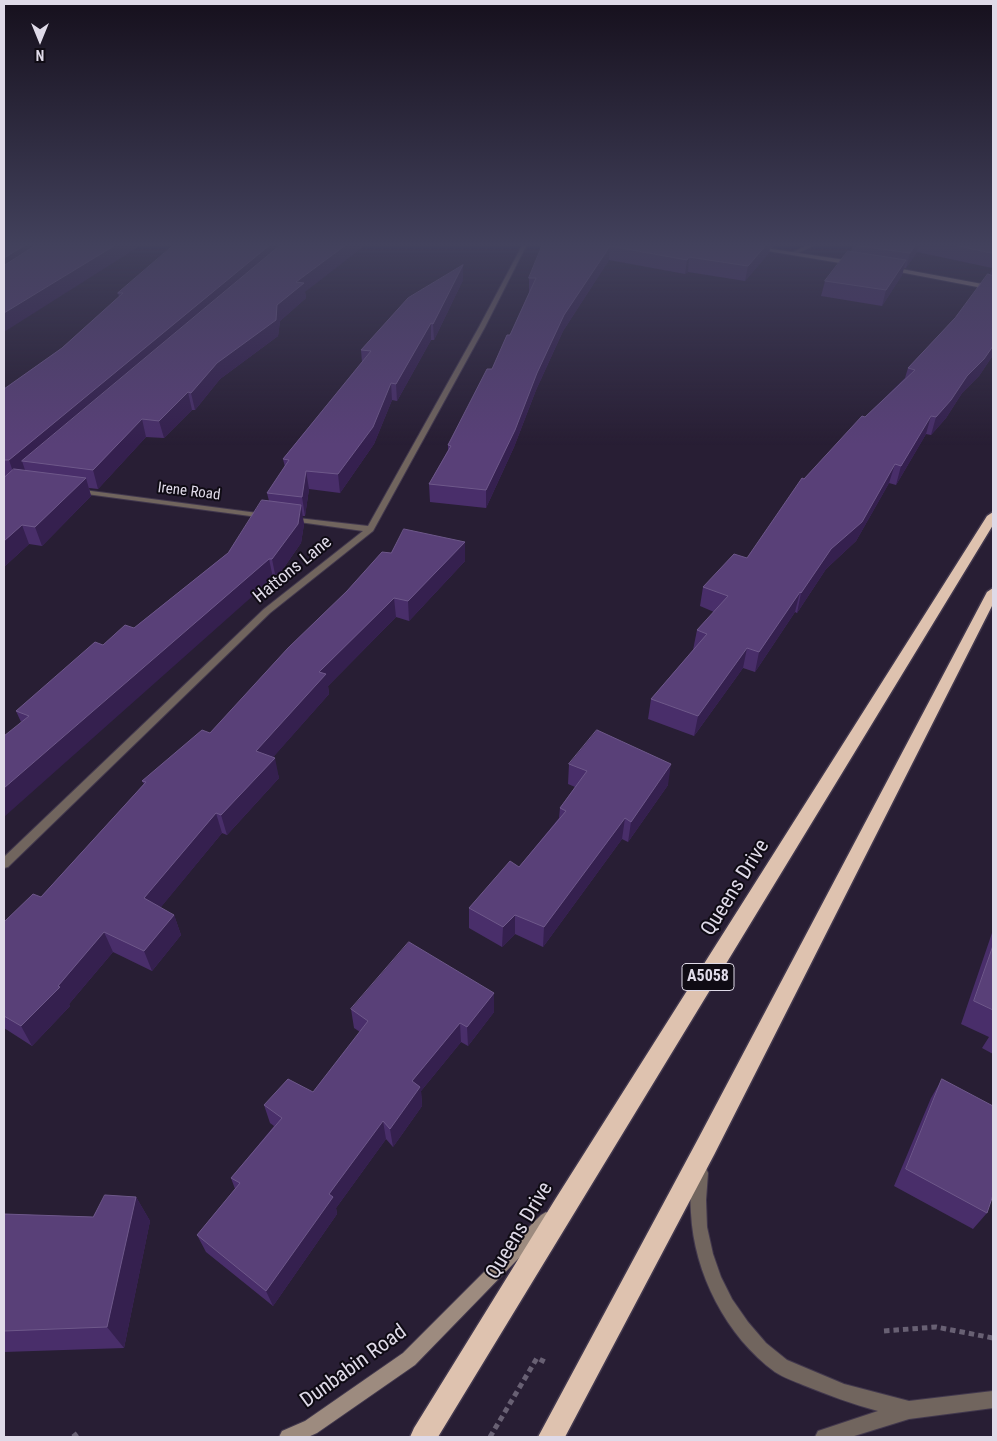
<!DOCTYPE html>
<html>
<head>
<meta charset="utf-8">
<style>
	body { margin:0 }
	#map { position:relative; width:997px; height:1441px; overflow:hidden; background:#281e34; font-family:"Roboto Condensed",sans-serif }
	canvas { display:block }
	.frame { position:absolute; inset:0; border:5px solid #dfdae8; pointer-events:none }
	.north { position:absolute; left:15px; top:15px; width:50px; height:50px; -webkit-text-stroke:4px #0f0b14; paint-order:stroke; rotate:180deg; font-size:14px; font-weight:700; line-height:20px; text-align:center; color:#dfdae8 }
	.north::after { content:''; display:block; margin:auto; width:18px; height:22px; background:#dfdae8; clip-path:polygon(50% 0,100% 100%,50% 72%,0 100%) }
</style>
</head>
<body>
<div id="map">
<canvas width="997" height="1441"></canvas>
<div class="frame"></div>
<div class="north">N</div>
</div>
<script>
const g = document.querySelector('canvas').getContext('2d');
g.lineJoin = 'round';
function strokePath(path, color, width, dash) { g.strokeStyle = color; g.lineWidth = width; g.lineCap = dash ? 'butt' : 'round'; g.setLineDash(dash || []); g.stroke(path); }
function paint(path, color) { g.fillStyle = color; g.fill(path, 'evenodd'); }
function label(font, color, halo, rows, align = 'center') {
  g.font = font + ' "Roboto Condensed",sans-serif'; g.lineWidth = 4; g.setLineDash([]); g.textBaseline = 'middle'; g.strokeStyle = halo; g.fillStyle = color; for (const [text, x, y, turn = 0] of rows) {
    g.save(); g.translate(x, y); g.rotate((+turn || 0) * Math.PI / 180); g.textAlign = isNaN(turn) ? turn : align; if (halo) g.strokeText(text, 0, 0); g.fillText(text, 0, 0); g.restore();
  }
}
const street = new Path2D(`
	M523,244H527L485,327L373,531L270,613L8,867L4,868V857L264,609L363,531L292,521H289V517L368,526L479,327Z
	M811,244H816L796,254L791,253Z
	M76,489L265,514L269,516L265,518L79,493H76Z
	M701,1166L706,1168L708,1173L706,1200L707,1227L713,1254L721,1277L732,1299L748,1322L766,1343L787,1360L844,1384L909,1401L993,1391V1408L909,1419L851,1437H815L818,1431L878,1411C852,1404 828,1395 803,1385C794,1381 784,1378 775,1372C726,1336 694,1273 691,1213C690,1198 690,1181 696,1168Z`);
const secondary = new Path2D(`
	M758,247L852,261L855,263L852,265L756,249Z
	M891,267L993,286V290L889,270V268Z
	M546,1212L551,1215L554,1220L551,1225L415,1365L317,1433L308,1437H279L282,1431L305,1421L403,1353L541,1215Z`);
const highway = new Path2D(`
	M993,512V525L438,1437H410L414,1428L556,1198L987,516Z
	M993,588V604L714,1155L565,1437H538L698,1139L987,592Z`);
strokePath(street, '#42384d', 2);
strokePath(secondary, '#42384d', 2);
strokePath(highway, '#42384d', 3);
strokePath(new Path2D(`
	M884,1331L936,1327L993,1338
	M73,1437L78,1433
	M490,1437L537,1358L547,1363`), '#686073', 5, [5.5, 4]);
paint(street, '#71655e');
paint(secondary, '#9d8b7f');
paint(highway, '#dec2af');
paint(new Path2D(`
	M543,244H777L773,248H770L769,253L745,281L688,272L685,274L609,260L563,331L536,390L514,447L486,508L430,502L429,484L448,450V445L492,369L510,335L529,293V278Z
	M853,244H993V355L979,376L962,393L946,418L931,435L926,434L896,485L889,483L856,541L826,569L797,613L795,612L755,672L743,668L694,736L648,719L651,699L693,650L697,630L714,612L700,606L703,587L747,558L804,479L865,417L905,378L908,368L955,318L990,275L992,268L917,252L906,268H904L902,275L882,306L821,296L825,281L851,251Z
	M463,280L434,340H431L397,401L392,400L374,444L340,493L309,489L305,516H302L304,524L301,543L276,579L273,578L21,722L16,711L103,645L134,628L228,553L269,501L267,493L285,467L283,459L362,362L361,350Z
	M305,292L306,298L280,321L278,336L220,379L195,410H192L164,438L146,437L98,489L89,488L91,496L42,546L29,544L4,567V389L62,348L119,297L118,293Z
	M465,542V561L409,621L396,617L328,686L329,694L273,757L279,778L227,835L222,833L160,908L174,915L181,935L152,971L113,952L69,1004L70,1006L32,1046L4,1028V922L41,897L144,784L142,781L210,733L391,553Z
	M569,764L668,785L628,842L622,839L543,947L515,934L502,947L469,928V908L519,867L559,818L560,808L575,787L568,784Z
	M993,930V1054L982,1048L989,1037L961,1024Z
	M494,993V1012L468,1046L461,1042L421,1091L422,1106L393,1147L386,1139L336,1208L337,1214L273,1306L206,1252L197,1235L235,1189L231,1178L274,1126L270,1123L264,1105L313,1092L360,1032L354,1028L351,1009Z
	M942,1079L987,1213L973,1229L894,1186L931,1098Z
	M136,1197L150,1221L124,1348L4,1352V1214L93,1217Z`), '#492e6a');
paint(new Path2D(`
	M27,244H54L4,275V258Z
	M117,244H143L4,332V313Z
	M271,244H291L22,461L25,470L15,478L9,460Z
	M347,244H367L305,292L306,298L280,321L278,336L220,379L195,410L191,393L217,363L277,305L296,282Z
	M767,244H771L769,253L745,281L748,266Z
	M916,244H919L917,252L906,268L910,253Z
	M610,246L609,260L563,331L536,390L514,447L486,508V490L537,373L564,315Z
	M689,257L688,272L685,274L687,260Z
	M906,260L902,275L882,306L886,290Z
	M463,265V280L434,340L433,324Z
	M431,323V340L397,401L396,384Z
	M993,346V355L979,376L962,393L946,418L931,435L936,417L967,376Z
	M391,383L392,400L374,444L340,493L338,474Z
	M188,392L192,410L164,438L159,421Z
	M931,416L926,434L896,485L901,466Z
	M142,419L146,437L98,489L93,470Z
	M895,464L889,483L856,541L826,569L797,613L801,593L831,549Z
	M306,471L309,489L305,516L302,497Z
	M86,478L91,496L42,546L35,527Z
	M301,505L304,524L301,543L276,579L272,559Z
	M22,525L29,544L4,567V541Z
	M465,542V561L409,621L408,601Z
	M269,559L273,578L4,817V788Z
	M800,592L795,612L755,672L759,652Z
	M394,598L396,617L328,686L329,694L261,771L256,751L319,672Z
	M747,648L743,668L694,736L698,716Z
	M275,758L279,778L227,835L221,815Z
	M671,764L668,785L628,842L631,822Z
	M216,813L222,833L152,918L144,898Z
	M625,818L622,839L543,947L544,927Z
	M174,915L181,935L152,971L144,951Z
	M515,915V934L502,947L503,927Z
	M104,932L113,952L69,1004L70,1006L32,1046L21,1026L58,986Z
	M494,993V1012L468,1046L467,1027Z
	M460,1023L461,1042L421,1091L422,1106L393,1147L390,1129L412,1081Z
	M383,1121L386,1139L336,1208L337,1214L273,1306L266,1291L329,1194Z
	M136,1197L150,1221L124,1348L107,1327Z`), '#35204f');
const building = new Path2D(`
	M4,244H27L4,258Z
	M38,244H117L4,313V266Z
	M175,244H271L9,460H4V389L62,348L123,293H118Z
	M282,244H347L296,282L304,283L277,305L276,320L217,363L191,393L188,392L159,421L142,419L93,470L22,461Z
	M543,244H767L748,266L689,257L687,260L610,246L564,315L537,373L515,430L486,490L429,484L451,446L448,445L487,369H492L507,335H510L536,278H529Z
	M853,244H916L910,253L852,245Z
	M950,244H993V253Z
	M848,251L906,260L886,290L825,281Z
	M463,265L433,324L431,323L396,384L391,383L373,427L338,474L306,471L302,497L267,493L289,460L283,459L371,351L361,350L408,298Z
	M988,274L993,276V346L984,359L967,376L951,400L936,417L931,416L901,466L895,464L862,522L831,549L801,593L800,592L759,652L747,648L698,716L651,699L707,634L697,630L728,596L703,587L734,554L747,558L802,478L804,479L862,416L865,417L915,370L908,368L955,318Z
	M14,469L86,478L35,527L22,525L4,541V478Z
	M262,500L301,505L298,524L272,559H269L4,788V736L29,716L16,711L95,642L103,645L125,625L134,628L228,553Z
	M404,529L465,542L408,601L394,598L319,672L326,674L256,751L275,758L221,815L216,813L144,898L174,915L144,951L104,932L58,986L60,987L21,1026L4,1016V922L33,894L41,897L146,782L142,781L202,730L210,733L288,648L347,591L382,552L391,553Z
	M597,730L671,764L631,822L625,818L544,927L515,915L503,927L469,908L510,861L519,867L566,811L560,808L587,771L569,764Z
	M409,942L494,993L467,1027L460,1023L412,1081L420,1087L390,1129L383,1121L329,1194L333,1197L266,1291L197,1235L240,1183L231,1178L282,1118L264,1105L288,1079L313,1092L368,1021L351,1009Z
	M993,946V1010L974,1001Z
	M942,1079L993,1106V1195L987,1213L906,1169Z
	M105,1195L136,1197L107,1327L4,1331V1214L93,1217Z`);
paint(building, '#594078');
strokePath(building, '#6e588a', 1);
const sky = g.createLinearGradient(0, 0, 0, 445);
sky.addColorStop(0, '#16101d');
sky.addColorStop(0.55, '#42415c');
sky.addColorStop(1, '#42415c00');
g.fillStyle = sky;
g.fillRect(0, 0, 997, 445);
label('15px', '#dfdae8', '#0f0b14', [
	["Irene Road",189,492,7]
]);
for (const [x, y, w] of [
	[708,977,52]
]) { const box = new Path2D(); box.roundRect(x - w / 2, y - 13.5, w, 27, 4); g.fillStyle = '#0f0b14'; g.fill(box); strokePath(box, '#dfdae8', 1); }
label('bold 16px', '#dfdae8', null, [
	["A5058",708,977]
]);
label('18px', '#dfdae8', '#0f0b14', [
	["Hattons Lane",293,570,-39]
]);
label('21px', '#dfdae8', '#0f0b14', [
	["Queens Drive",736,888,-58],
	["Queens Drive",520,1231,-59],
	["Dunbabin Road",354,1367,-36]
]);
</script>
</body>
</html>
